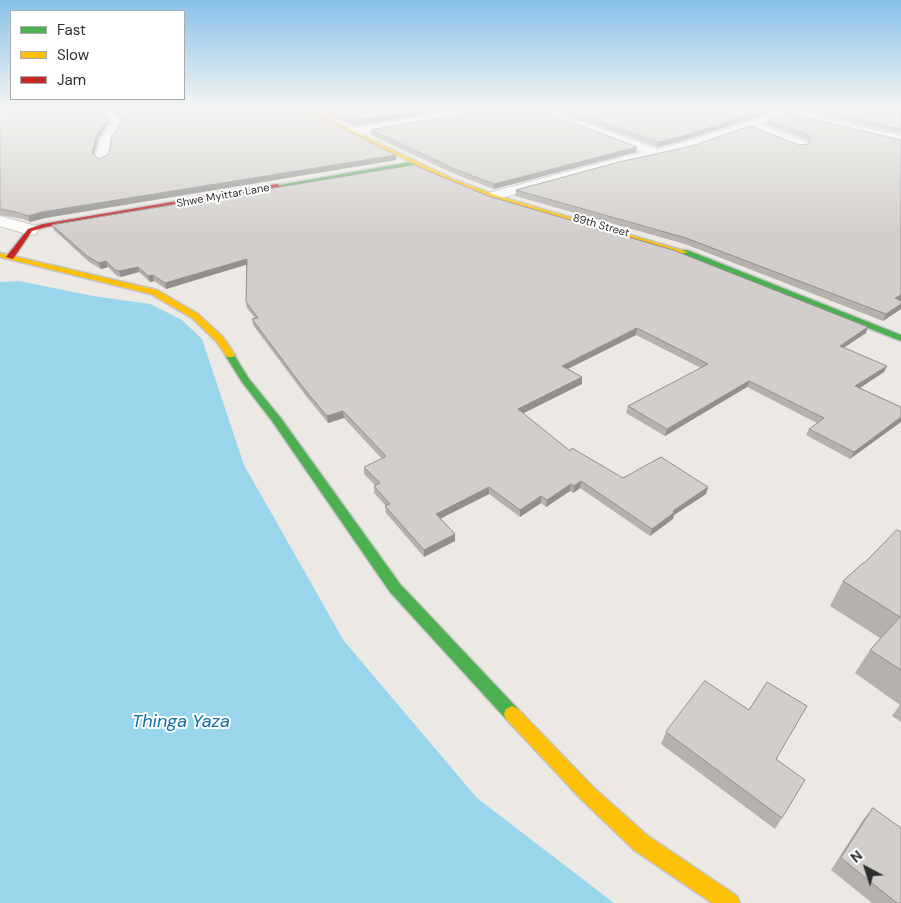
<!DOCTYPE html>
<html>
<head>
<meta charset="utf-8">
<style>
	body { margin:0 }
	#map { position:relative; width:901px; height:903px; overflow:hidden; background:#ece8e4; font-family:"DM Sans",sans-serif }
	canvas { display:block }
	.legend { position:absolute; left:10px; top:10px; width:175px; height:90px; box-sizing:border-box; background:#fff; border:1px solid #ababab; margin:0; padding:6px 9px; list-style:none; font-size:15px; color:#2e2e2e }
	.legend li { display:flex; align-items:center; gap:10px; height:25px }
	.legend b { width:25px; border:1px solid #ababab }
	.north { position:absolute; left:841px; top:843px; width:50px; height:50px; -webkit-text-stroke:4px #fff; paint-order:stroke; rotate:320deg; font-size:14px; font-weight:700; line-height:20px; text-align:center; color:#2e2e2e }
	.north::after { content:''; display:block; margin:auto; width:18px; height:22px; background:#2e2e2e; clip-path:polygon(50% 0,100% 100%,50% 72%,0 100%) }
</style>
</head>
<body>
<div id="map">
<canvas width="901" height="903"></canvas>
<ul class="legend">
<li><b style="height:6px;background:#4caf50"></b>Fast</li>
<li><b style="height:6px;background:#ffc107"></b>Slow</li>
<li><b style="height:6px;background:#c62828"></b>Jam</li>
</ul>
<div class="north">N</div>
</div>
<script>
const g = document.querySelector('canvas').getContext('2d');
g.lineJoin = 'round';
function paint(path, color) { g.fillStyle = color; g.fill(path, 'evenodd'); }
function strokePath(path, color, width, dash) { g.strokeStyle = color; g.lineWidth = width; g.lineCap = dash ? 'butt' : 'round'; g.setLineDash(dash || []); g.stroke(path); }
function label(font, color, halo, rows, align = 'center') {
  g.font = font + ' "DM Sans",sans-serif'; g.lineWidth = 4; g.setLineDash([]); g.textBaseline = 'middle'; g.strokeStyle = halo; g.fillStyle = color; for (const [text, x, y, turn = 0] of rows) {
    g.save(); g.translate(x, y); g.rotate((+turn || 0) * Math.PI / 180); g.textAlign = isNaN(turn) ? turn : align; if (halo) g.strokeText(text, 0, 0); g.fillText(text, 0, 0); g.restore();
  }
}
paint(new Path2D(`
	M19,281L93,296L150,304L182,320L202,339L244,465L344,641L477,798L614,903H0V282Z`), '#99d6ec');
const street = new Path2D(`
	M93,109H106L124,122L112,140L109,159L102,163L95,159L100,140L112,123Z
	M472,109H499L494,112L351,136L345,132L351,128Z
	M529,109H545L657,149L683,143L774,113L765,109H785L901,136V144L787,116L760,125L806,142L808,145L806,148H798L749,129L691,149L618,165L498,199H488L485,196L488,193L642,152Z
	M0,216L36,226L38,230L36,234L30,235L0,226Z`);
const fast = new Path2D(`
	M417,161L419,164L277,188L274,186Z
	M681,250H687L901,335V341L681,254Z
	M230,352L233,353L249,379L280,417L400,584L518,709L520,714L518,719L512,722L506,719L390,592L272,421L242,382L225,355Z`);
const slow = new Path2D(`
	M302,109H308L453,179L495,195L688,252L681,254L491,197L449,181Z
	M0,253L157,290L198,314L223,337L235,355L233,357H227L216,341L192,318L151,294L0,257Z
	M512,706L518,709L593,787L648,836L737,896L740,903H712L634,850L581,799L506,719L504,714L506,709Z`);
const jam = new Path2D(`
	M277,184L279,185V187L46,227L32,231L13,259L6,257L28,229L43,224Z`);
strokePath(street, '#c5c4c5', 2);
strokePath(fast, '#c5c4c5', 3);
strokePath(slow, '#c5c4c5', 3);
strokePath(jam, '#c5c4c5', 3);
paint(street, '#fcfcfb');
paint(fast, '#4caf50');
paint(slow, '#ffc107');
paint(jam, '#c62828');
paint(new Path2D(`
	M0,109H95L109,123L98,139L94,155L99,159L109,154L123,120L109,109H304L396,155V160L45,218L30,222L23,219L0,215V122L6,121L8,117L6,114L0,113Z
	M318,109H458L353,126Z
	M551,109H770L769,113L682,141L657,147Z
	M794,109H901V134Z
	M767,120L901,140L900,300L901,301V309L883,321L685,244L515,196L516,190L799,145L809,144L807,140L766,125Z
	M371,130L636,152L494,189L457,175L371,135Z
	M488,196L866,333L844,348L884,372L860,388L901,407L850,459L806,435L809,429L817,423L747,387L665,436L626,413L628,406L701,368L636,335L568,369L582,377V384L523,413L570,451L623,478L708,487L706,494L674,515L673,519L650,536L580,488L573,493L570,491L546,507L541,503L520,517L489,494L440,518L455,534V541L424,557L386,513L385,505L374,493V486L375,485L364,474V467L382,459L344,418L328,423L306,396L253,325L252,319L255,318L247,308L246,302V265L166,289L154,281L150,282L139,272L121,277L117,276L108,267L101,269L89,262L54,230L52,225Z
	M901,532V722L892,716L900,705L855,673L870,650L880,638L830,606L843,581Z
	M666,732L776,759L782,818L775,829L661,744Z
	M873,808L901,903H872L831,870L863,820Z`), '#b4b1af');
paint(new Path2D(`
	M430,109H458L353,126L352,121Z
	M767,109H770L769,113L682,141L657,147L658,142Z
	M108,119L109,123L98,139L93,159L92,153L97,134Z
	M637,147L636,152L494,189V184Z
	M396,155V160L45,218L30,222L28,216L42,212Z
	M247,259L248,264L166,289L165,283Z
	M106,261L108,267L101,269L99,263Z
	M138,267L139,272L121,277L119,271Z
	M153,275L154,281L150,282L148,276Z
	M901,295V300L892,305L895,298Z
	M901,304V309L883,321L886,314Z
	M868,327L866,333L837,352L840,346Z
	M637,328L636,335L561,372L562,366Z
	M887,366L884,372L852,393L855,386Z
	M582,377V384L518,416V409Z
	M749,381L747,387L665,436L667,429Z
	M343,411L344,418L328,423L327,416Z
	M901,417V422L850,459L854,452Z
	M581,481L580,488L573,493L574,486Z
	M571,484L570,491L546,507L547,500Z
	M489,487V494L436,521V514Z
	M708,487L706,494L674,515L673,519L650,536L652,529L673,511Z
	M541,496V503L520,517V510Z
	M455,534V541L424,557V550Z`), '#92908e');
const building = new Path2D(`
	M3,109H95L108,119L97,134L92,153L99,159L109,154L112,136L125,117L114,109H304L396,155L42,212L28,216L20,213L0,209V122L6,121L9,116Z
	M327,109H430L352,121Z
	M494,109H537L637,147L494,184L457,170L371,130Z
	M564,109H767L683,136L658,142Z
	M815,109H901V129Z
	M788,113L901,140V295L895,298L901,301V304L886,314L686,238L516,190L619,162L692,146L750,126L799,145L809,144L811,139L808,135L767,120Z
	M414,165L488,196L673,250L868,327L840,346L887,366L855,386L901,407V417L854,452L809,429L824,418L749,381L667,429L628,406L708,364L637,328L562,366L582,377L518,409L570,451L572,448L623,478L661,457L708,487L673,511L675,512L652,529L581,481L574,486L571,484L547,500L541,496L520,510L489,487L436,514L455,534L424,550L385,506L390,504L374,486L380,483L364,467L385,457V455L343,411L327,416L305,390L252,319L258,318L246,302L247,259L165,283L153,275L148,276L138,267L119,271L115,270L106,261L99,263L87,256L52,225Z
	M897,530L901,532V670L870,650L900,617L843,581L863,563H864Z
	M705,681L749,710L767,682L807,706L776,759L805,780L782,818L666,732Z
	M873,808L901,828V903H897L841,858Z`);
paint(building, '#d1cecb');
strokePath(building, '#92908e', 1);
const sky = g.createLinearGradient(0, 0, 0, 236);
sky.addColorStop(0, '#88c2ea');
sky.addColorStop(0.46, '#f6f5f3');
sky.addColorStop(1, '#f6f5f300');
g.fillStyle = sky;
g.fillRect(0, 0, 901, 236);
label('11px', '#2e2e2e', '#fff', [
	["Shwe Myittar Lane",223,196,-10],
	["89th Street",601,226,16]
]);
label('italic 18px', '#0d6fa3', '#fff', [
	["Thinga Yaza",181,722]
]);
</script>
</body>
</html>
